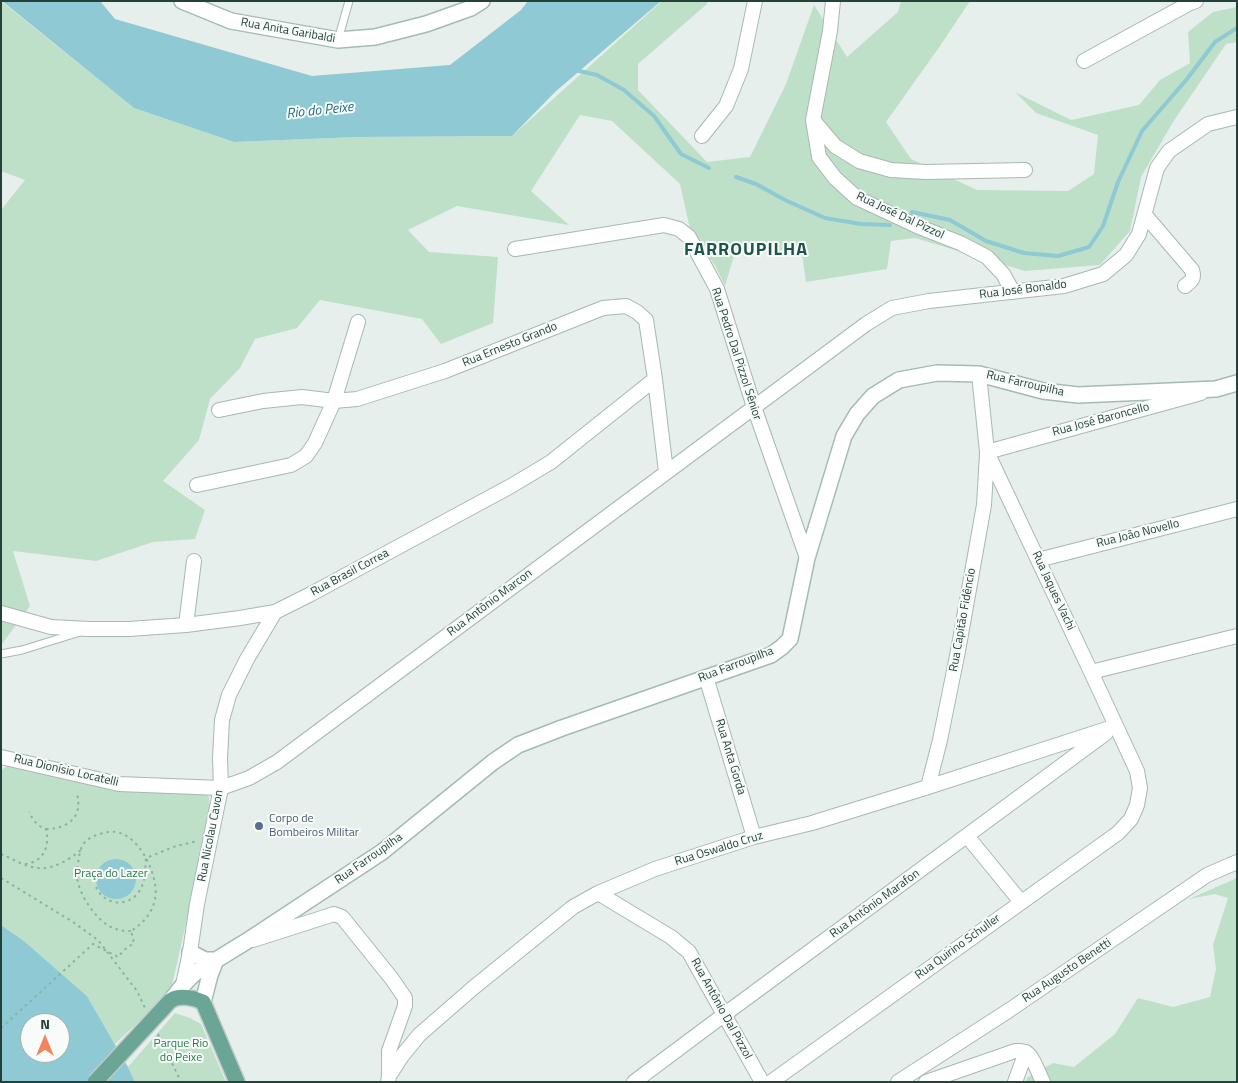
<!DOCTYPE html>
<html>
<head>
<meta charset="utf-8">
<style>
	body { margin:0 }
	#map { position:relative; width:1238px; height:1083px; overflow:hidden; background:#e6efeb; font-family:"Titillium Web",sans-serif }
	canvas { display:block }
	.frame { position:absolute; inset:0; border:2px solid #24423a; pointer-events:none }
	.north { position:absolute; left:20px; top:1013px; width:50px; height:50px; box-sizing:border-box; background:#f7fbf9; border:1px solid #a3b1ad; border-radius:50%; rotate:0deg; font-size:14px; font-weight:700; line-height:20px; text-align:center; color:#24423a }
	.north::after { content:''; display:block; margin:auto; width:18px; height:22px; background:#f4845f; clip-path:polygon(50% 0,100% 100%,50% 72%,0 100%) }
</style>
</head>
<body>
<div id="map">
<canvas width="1238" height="1083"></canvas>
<div class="frame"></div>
<div class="north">N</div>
</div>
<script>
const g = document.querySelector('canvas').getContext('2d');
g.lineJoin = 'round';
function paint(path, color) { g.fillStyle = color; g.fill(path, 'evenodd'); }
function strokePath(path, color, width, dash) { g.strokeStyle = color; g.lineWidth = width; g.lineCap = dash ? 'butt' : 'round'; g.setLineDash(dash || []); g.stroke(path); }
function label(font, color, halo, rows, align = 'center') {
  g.font = font + ' "Titillium Web",sans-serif'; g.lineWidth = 4; g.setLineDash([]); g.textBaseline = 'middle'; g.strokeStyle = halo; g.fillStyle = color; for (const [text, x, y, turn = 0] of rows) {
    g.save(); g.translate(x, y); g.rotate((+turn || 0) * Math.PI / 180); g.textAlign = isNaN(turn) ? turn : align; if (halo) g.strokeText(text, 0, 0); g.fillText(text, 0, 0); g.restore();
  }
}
paint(new Path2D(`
	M1,1L134,108L234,142L356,137L512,136L662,1H707V4L638,64V90L707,162L750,157L786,84L814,5L847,57L898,12L901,1H970L940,46L886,122L911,159L977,190L1068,191L1094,174L1098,135L1036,113L1015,92L1071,120L1139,105L1160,80L1190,63L1188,32L1213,12L1237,7V42L1226,44L1173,122L1141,177L1130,231L1100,265L1025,271L915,238L891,241L887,269L806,282L802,254L736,249L725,286L716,267L690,229L680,184L612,121L580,115L531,191L569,225L457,206L408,230L429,252L498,257L493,323L441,344L422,319L320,300L297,328L255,339L240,368L210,399L199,440L163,481L205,510L195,539L153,542L96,561L13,551L30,606L2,644L1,210L25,180L1,171Z
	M11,764L208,793L210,805L199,866L172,985L163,999L115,1044L87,996L24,941L1,925V770Z
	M1237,878V1082H1025L1028,1077L1053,1063L1074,1067L1115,1034L1138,998L1173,1007L1210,997L1216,969L1213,945L1228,898L1215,894L1189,899Z
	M175,1013L190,1018L201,1024L226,1082H135L128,1067Z`), '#bfe0c8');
paint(new Path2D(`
	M2,1H100L115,19L312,76L450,65L521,10L528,1H661L555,92L512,136L356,137L234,142L134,108Z
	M96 879a20 20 0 1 1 40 0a20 20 0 1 1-40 0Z
	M1,925L24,941L87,996L128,1067L135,1082H1ZM30,1023H60V1053H30Z`), '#8ec9d4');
strokePath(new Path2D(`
	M575,70L597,75L624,90L654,116L681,154L709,168
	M736,177L756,184L785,200L825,218L861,224L890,225
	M912,212L950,220L986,241L1024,253L1058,256L1089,247L1103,226L1118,182L1142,131L1187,79L1215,42L1237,28`), '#8ec9d4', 4);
const lane = new Path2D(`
	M338,40L349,1
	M1,654L22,650L80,632`);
const street = new Path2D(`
	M833,1L830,31L813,120L819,157L835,178L857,198L917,226L960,243L987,257L1003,274L1013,292
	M1084,61L1190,3L1196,1
	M814,121L835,146L859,161L891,170L926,172L1025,170
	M702,136L726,106L741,69L755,1
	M1145,215L1192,270C1195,279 1191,281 1185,286
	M515,249L664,225L679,229L689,237L717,289L754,407L807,558
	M219,410L263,401L302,397L334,401L357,399L445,371L603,308L626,306L637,312L646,320L655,379L666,472
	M987,452L1201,393
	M197,485L291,465L306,456L315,443L334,401L358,322
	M1038,560L1237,509
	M1,613L51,627L89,629H129L186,625L240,618L275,612L311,594L511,486L551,462L655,379
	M186,625L194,561
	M1091,672L1237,636
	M706,677L754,837
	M1,757L119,784L221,788L249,778L277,762L866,324L892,308L929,301L1064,286L1103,274L1126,255L1139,234L1157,168L1169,151L1208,124L1237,117
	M928,787L940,740L958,651L984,505L987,454
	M967,836L1021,902
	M598,893L671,937L689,952L762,1082
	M253,940L328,916L334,914L342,917L392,979L405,998V1006L389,1051V1075
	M183,985L190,952L197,904L221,788L220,758L222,720L229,695L247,659L275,612
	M388,1082L389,1076L402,1056L419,1035L473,988L573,907L598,893L655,869L754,837L812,823L928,787L1116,726
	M634,1082L725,1014L1106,733
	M771,1082L1118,833L1131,819L1137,805L1140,788L1137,771L1091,672L987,452L979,374
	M898,1082L1008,1011L1207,875L1237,862
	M926,1082L1015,1051C1019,1051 1023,1050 1027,1053C1033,1057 1039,1074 1043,1082
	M1015,1082L1026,1052`);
const secondary = new Path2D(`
	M182,1L231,21L338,40L375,37L426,24L471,8L482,1
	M190,952L205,960H216
	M172,999L183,985L195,973L247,941L382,852L493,762L518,745L562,728L771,655L782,647L790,639L807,558L844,436L857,414L873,396L899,380L937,373L979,374L1043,391L1078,395L1216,389L1237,383
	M203,1002L210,975L216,960`);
const primary = new Path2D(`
	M158,1014C162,1010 166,1005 170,1001C179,994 194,998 203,1002L237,1082`);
strokePath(lane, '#a8b8b2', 9);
strokePath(street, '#a8b8b2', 16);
strokePath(secondary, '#a4bbb3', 18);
strokePath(primary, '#c2cac8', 18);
strokePath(new Path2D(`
	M46,829C68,829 83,817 77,794
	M1,854C13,859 25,867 38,868C53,870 70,859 81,850
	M25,864C44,862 50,846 46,829C38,827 33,820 29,812
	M1,878L73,922L98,940L137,991L145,1008
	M96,887C104,906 130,908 140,890C146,880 145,869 146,858L176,846L198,841
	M1,1028L93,944L118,957L124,950L134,943L131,931C143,923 152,914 155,899C160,876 137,827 108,832C102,833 92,836 87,840C82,844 80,851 79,857C78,863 77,870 77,876C78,893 94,917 109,926C116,930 123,931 131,931
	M158,1034L181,1082`), '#86b3a5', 2, [2.5, 4]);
strokePath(lane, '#fff', 7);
strokePath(street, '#fff', 14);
strokePath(secondary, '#fff', 15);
strokePath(primary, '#6aa596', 15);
const primaryBridge = new Path2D(`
	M95,1082L158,1014`);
strokePath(primaryBridge, '#c2cac8', 18, []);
strokePath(primaryBridge, '#6aa596', 15);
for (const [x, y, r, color] of [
	[259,826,5,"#5c6f8a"]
]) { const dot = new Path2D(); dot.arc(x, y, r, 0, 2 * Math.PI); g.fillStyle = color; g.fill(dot); strokePath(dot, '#f7fbf9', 2); }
label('12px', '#24423a', '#f7fbf9', [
	["Rua Anita Garibaldi",288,31,10],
	["Rua José Dal Pizzol",900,216,25],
	["Rua José Bonaldo",1023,290,-7],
	["Rua Ernesto Grando",510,345,-22],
	["Rua Pedro Dal Pizzol Sênior",736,354,72],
	["Rua Farroupilha",1025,384,13],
	["Rua José Baroncello",1101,420,-15],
	["Rua João Novello",1138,534,-14],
	["Rua Brasil Correa",350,573,-28],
	["Rua Jaques Vachi",1053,591,65],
	["Rua Antônio Marcon",490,603,-37],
	["Rua Capitão Fidêncio",963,620,-80],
	["Rua Farroupilha",736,665,-21],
	["Rua Anta Gorda",730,757,73],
	["Rua Dionísio Locatelli",66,771,13],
	["Rua Nicolau Cavon",211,836,-79],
	["Rua Oswaldo Cruz",719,849,-17],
	["Rua Farroupilha",369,859,-35],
	["Rua Antônio Marafon",875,904,-36],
	["Rua Quirino Schuller",958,947,-36],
	["Rua Augusto Benetti",1067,971,-34],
	["Rua Antônio Dal Pizzol",721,1009,61]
]);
label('12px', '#4e5e75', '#f7fbf9', [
	["Corpo de",269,819],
	["Bombeiros Militar",269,833]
], 'left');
label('12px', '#2d7a4b', '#f7fbf9', [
	["Praça do Lazer",111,874],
	["Parque Rio",181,1044],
	["do Peixe",181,1058]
]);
label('italic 14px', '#1c6f80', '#f7fbf9', [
	["Rio do Peixe",320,111,-6]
]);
g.letterSpacing = '1px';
label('bold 18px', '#1f5548', '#f7fbf9', [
	["FARROUPILHA",746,251]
]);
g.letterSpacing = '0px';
</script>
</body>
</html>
